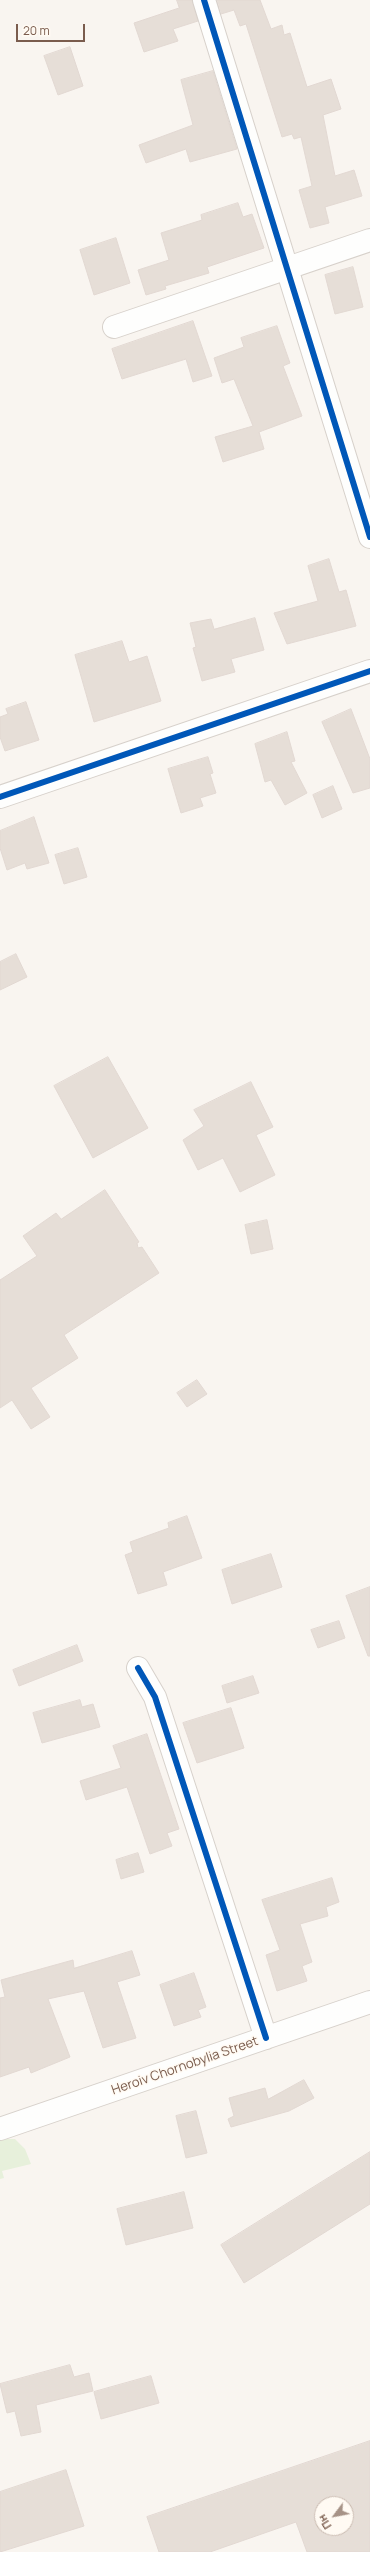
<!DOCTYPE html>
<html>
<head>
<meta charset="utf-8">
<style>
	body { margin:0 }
	#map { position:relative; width:370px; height:2552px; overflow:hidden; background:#f9f5f0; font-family:Manrope,sans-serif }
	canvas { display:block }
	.north { position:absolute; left:314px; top:2496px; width:40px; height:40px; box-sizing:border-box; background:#fffaf3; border:1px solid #cabbb1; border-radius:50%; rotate:238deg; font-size:11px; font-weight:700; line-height:16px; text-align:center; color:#7a5c4d }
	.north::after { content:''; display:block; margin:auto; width:14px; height:18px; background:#a69286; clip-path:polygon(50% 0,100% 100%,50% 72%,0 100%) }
	.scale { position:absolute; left:16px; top:24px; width:69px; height:18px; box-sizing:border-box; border:2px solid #7a5c4d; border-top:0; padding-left:5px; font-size:12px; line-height:14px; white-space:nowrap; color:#7a5c4d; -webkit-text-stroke:3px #fffaf3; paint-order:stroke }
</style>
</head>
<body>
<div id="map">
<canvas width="370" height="2552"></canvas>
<div class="north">Пн</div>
<div class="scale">20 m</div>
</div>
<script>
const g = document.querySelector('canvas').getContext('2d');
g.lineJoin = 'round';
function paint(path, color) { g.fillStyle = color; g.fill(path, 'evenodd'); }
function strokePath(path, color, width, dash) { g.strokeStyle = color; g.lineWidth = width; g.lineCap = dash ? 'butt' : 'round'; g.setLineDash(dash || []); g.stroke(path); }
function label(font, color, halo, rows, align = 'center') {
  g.font = font + ' Manrope,sans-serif'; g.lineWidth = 3; g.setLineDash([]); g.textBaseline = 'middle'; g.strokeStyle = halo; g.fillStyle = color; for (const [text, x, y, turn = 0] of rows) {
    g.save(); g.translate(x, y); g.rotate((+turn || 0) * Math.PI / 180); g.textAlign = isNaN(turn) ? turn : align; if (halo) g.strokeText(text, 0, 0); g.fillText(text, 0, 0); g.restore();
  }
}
paint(new Path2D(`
	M0,2139H15L25,2149L31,2164L2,2171L4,2178L0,2179Z`), '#e7f0db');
const building = new Path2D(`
	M177,0H192L198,21L173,29L178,41L144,52L134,23L179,8Z
	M217,0H260L271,29L282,25L284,35L290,33L307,87L331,79L341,109L323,115L335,176L354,170L362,196L325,207L329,223L310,228L299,190L312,186L301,137L294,139L292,134L282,137L246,24L240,26L234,10L221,14Z
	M70,47L83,86L58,95L44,56Z
	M213,71L237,149L190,162L186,149L146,163L139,145L193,125L181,80Z
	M238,203L243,217L252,214L264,248L207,267L209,273L165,286L166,289L146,295L138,270L169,260L161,233L202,220L201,215Z
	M116,238L130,283L94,295L80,250Z
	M353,267L363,307L335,314L325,275Z
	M193,321L212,376L193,382L186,359L122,379L112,349Z
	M277,326L290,363L283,366L302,416L259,432L264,449L223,462L215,437L253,426L234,379L222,383L214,358L244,347L241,338Z
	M329,559L339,592L346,590L356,626L287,644L274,613L318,601L308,566Z
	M255,618L264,650L231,659L235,672L202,681L193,648L196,647L190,623L211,619L214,629Z
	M122,641L129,662L147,656L161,701L94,722L75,655Z
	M26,702L39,740L5,751L0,737V717L8,714L6,709Z
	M351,709L370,759V788L353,793L322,722Z
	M287,732L295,761L291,762L307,793L285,805L271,780L265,782L255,744Z
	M208,757L213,773L210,774L216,793L200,798L203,806L181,813L168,769Z
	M333,786L342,809L322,818L313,795Z
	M34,817L49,863L27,869L25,863L7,870L0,848V831Z
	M78,848L87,877L64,884L55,855Z
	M16,954L27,977L0,990V962Z
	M108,1057L148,1128L93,1158L54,1086Z
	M251,1082L273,1127L256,1135L275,1175L240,1192L223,1158L198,1170L183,1140L204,1126L194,1110Z
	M105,1190L139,1242L137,1243L138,1248L142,1247L159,1273L64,1335L78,1358L31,1388L50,1417L31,1429L12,1400L0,1408V1280L37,1256L23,1236L56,1213L61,1219Z
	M267,1220L273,1249L251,1254L245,1225Z
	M197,1380L207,1394L187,1407L177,1393Z
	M187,1516L202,1558L163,1572L167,1585L138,1594L125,1555L133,1552L130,1542L169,1528L168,1523Z
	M271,1554L282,1587L232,1604L222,1570Z
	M370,1587V1656H368L346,1596Z
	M339,1621L345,1638L318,1648L311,1630Z
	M77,1645L83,1661L19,1686L13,1670Z
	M253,1676L259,1693L227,1703L222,1686Z
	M80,1700L82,1707L93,1704L100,1727L42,1743L33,1713Z
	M231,1708L244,1748L197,1763L183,1723Z
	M147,1734L179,1829L167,1833L172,1846L150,1854L127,1787L86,1800L80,1781L121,1768L113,1746Z
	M138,1853L144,1872L121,1879L116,1860Z
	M332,1878L339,1902L326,1907L328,1916L300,1924L312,1962L302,1966L307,1981L277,1991L266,1955L280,1950L262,1900Z
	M132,1951L140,1975L117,1982L136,2038L103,2048L84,1991L48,1999L70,2057L31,2073L29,2067L0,2077V1998L5,1997L1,1980L73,1960L74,1968Z
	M194,1973L206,2007L198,2010L201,2017L174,2026L160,1985Z
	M304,2080L314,2098L289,2111L231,2127L228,2119L234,2116L229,2098L265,2088L268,2099Z
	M196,2111L207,2153L186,2158L176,2116Z
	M370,2152V2204L244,2283L221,2245Z
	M184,2192L193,2228L126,2245L117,2209Z
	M70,2365L74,2377L89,2373L93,2391L36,2405L41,2432L21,2436L15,2411L7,2413L0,2384Z
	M151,2376L159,2403L101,2419L94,2392Z
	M370,2441V2552H307L296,2522L210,2552H159L147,2517ZM322,2504H346V2528H322Z
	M66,2470L84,2526L0,2552V2492Z`);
paint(building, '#e6ded7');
strokePath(building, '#e2d8d2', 1);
const street = new Path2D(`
	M204,0L370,537
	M114,327L370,240
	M0,797L370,671
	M138,1668L155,1697L266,2038
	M0,2129L370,2002`);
strokePath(street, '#d7d1cb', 24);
strokePath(street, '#fefefd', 22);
strokePath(new Path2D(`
	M204,0L370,537
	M0,797L370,671
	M138,1668L155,1697L266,2038`), '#0057b8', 6);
label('13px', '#7a5c4d', '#fffaf3', [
	["Heroiv Chornobylia Street",185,2066,-19]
]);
</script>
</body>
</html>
